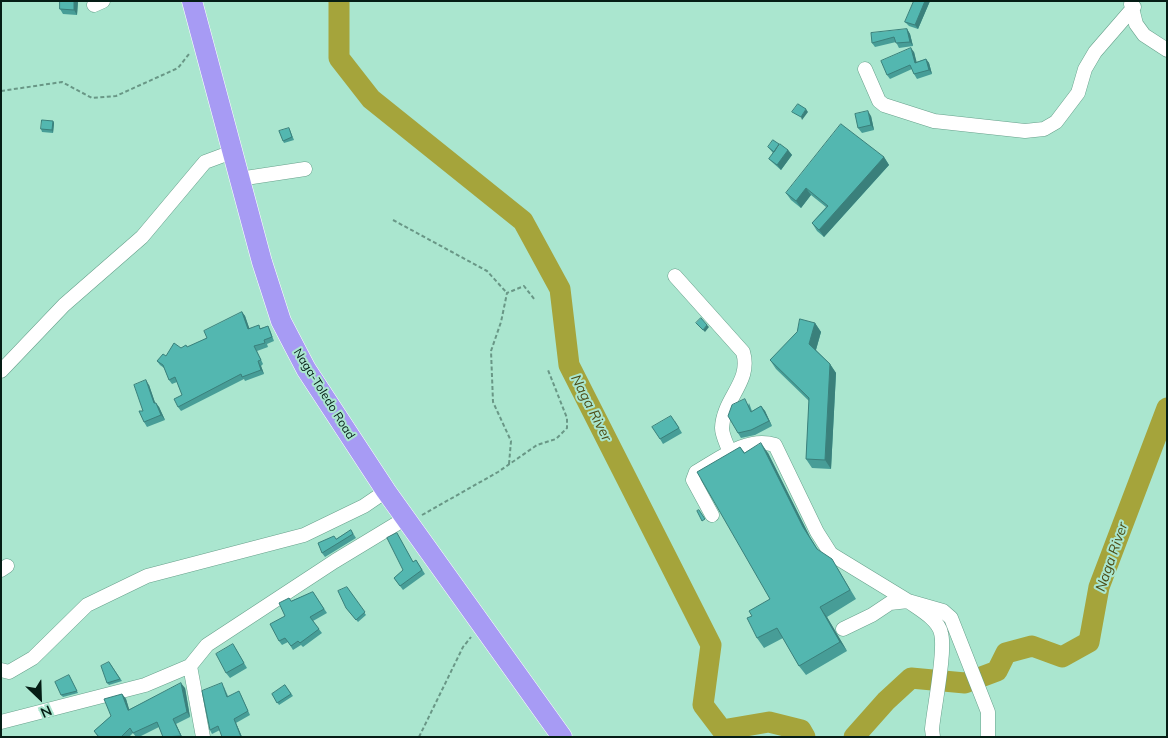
<!DOCTYPE html>
<html>
<head>
<meta charset="utf-8">
<style>
	body { margin:0 }
	#map { position:relative; width:1168px; height:738px; overflow:hidden; background:#aae6cf; font-family:Mulish,sans-serif }
	canvas { display:block }
	.frame { position:absolute; inset:0; border:2px solid #051d15; pointer-events:none }
	.north { position:absolute; left:15px; top:673px; width:50px; height:50px; -webkit-text-stroke:4px #aae6cf; paint-order:stroke; rotate:156deg; font-size:14px; font-weight:700; line-height:20px; text-align:center; color:#051d15 }
	.north::after { content:''; display:block; margin:auto; width:18px; height:22px; background:#051d15; clip-path:polygon(50% 0,100% 100%,50% 72%,0 100%) }
</style>
</head>
<body>
<div id="map">
<canvas width="1168" height="738"></canvas>
<div class="frame"></div>
<div class="north">N</div>
</div>
<script>
const g = document.querySelector('canvas').getContext('2d');
g.lineJoin = 'round';
function strokePath(path, color, width, dash) { g.strokeStyle = color; g.lineWidth = width; g.lineCap = dash ? 'butt' : 'round'; g.setLineDash(dash || []); g.stroke(path); }
function paint(path, color) { g.fillStyle = color; g.fill(path, 'evenodd'); }
function label(font, color, halo, rows, align = 'center') {
  g.font = font + ' Mulish,sans-serif'; g.lineWidth = 4; g.setLineDash([]); g.textBaseline = 'middle'; g.strokeStyle = halo; g.fillStyle = color; for (const [text, x, y, turn = 0] of rows) {
    g.save(); g.translate(x, y); g.rotate((+turn || 0) * Math.PI / 180); g.textAlign = isNaN(turn) ? turn : align; if (halo) g.strokeText(text, 0, 0); g.fillText(text, 0, 0); g.restore();
  }
}
strokePath(new Path2D(`
	M339,1V58L371,99L523,221L560,289L569,365L711,645L703,705L722,730L769,722L801,730L805,737
	M854,737L886,701L911,678L965,683L997,671L1006,653L1032,646L1062,657L1089,642L1099,587L1167,408`), '#a5a43b', 21);
const minor = new Path2D(`
	M1131,4L1136,24L1144,35L1167,50
	M94,5L103,1
	M865,69L879,101L884,105L934,121L1025,131L1044,129L1056,122L1078,93L1085,69L1095,52L1134,7
	M239,179L305,169
	M675,276L743,352C752,382 723,398 722,428C722,436 728,446 730,454
	M1,371L64,305L142,237L205,162L232,152
	M712,515L693,480L696,472C719,459 747,436 775,445L817,532L831,554L908,601L943,611L951,618L988,712V737
	M1,570L7,566
	M843,629L872,615L890,603L908,601C919,609 938,619 941,633C946,651 934,707 932,729L933,737
	M190,666L203,737
	M1,670L9,672L33,658L87,605L147,576L304,535L364,506L386,491
	M1,722L145,685L190,666L207,645L335,561L406,518`);
const highway = new Path2D(`
	M192,1L262,262L281,321L306,369L386,491L562,737`);
strokePath(minor, '#67a08b', 15);
strokePath(highway, '#fff', 21);
strokePath(new Path2D(`
	M1,91L62,82L92,98L116,96L178,68L189,54
	M393,220L487,271L507,293
	M509,464L511,441L493,402L491,351L501,322L507,293L524,286L535,300
	M422,515L498,472L537,445L556,439L567,428V418L548,370
	M419,737L463,647L471,637`), '#699786', 2, [4, 2.5]);
strokePath(minor, '#fff', 14);
strokePath(highway, '#a79bf4', 20);
paint(new Path2D(`
	M60,1H78L77,15L63,14L60,9Z
	M914,1H930L918,29L909,26L905,22Z
	M907,29L910,34L913,46L899,48L896,42L875,47L872,43Z
	M914,52L916,62L926,59L929,63L932,74L917,79L914,74L912,69L890,79L887,75Z
	M871,116L874,130L862,133L858,128Z
	M53,121L54,123L53,133L42,132L41,129Z
	M290,130L294,140L284,143L283,141Z
	M768,147L788,150L792,155L781,170L773,163L769,159L773,153Z
	M884,157L889,165L824,237L817,231L812,223L826,207L811,195L801,208L791,200L786,193Z
	M242,312L245,316L249,328H261L268,326L270,330L274,341L267,344L268,347L257,351L263,364L261,366L264,374L245,381L244,379L181,411L178,407L182,395L177,382L172,384L169,380L164,368L160,365L157,361L207,338Z
	M815,323L821,332L816,350L830,364L836,373L831,469L812,468L806,459L809,401L776,369L770,360Z
	M149,385L155,403L159,407L165,420L147,427L144,422L143,411Z
	M749,403L752,411L761,406L765,411L772,426L755,435L741,438L738,433Z
	M675,421L682,433L663,444L660,439Z
	M740,447L745,453H768L810,537L818,550L838,569L856,599L827,617L847,651L806,675L799,666L783,638L764,648L757,638L770,599Z
	M351,530L356,538L325,557L322,553L336,539Z
	M397,533L413,562L416,560L425,574L403,590L394,578L403,570Z
	M347,587L366,615L358,622L346,608Z
	M313,592L327,613L313,621L322,633L303,647L301,645L293,650L288,642L282,645L279,641L289,598L291,601Z
	M236,649L247,668L230,678L226,673Z
	M109,662L122,681L109,685L107,683Z
	M69,675L78,693L63,697L61,695Z
	M285,685L293,696L279,705L272,694Z
	M224,687L228,696L241,695L250,715L236,723L242,737H222L220,730L212,734L210,730Z
	M185,688L190,717L176,724L182,737H163L159,727L139,737H136L133,733L129,737H98L94,731L111,716L122,694L126,699L129,710Z`), '#479d97');
paint(new Path2D(`
	M74,1H78L77,15L74,10Z
	M925,1H930L918,29L915,25Z
	M907,29L910,34L913,46L910,42Z
	M911,48L914,52L918,67L915,63Z
	M926,59L929,63L932,74L929,70Z
	M806,109L808,112L802,120L801,117Z
	M868,111L871,116L874,130L871,125Z
	M53,121L54,123L53,133L52,130Z
	M788,150L792,155L781,170L777,165Z
	M884,157L889,165L824,237L819,230Z
	M806,188L811,195L801,208L796,201Z
	M242,312L245,316L251,333L248,329Z
	M815,323L821,332L815,353L809,344Z
	M707,325L709,327L705,332L703,330Z
	M258,361L261,366L264,374L261,370Z
	M830,364L836,373L831,469L825,460Z
	M146,380L149,385L157,408L154,403Z
	M156,403L159,407L165,420L161,415Z
	M761,406L765,411L772,426L769,421Z
	M761,443L768,453L810,537L824,559L803,527Z
	M820,607L827,617L847,651L840,642Z
	M181,683L185,688L190,717L187,712Z
	M122,694L126,699L131,715L128,710Z
	M173,719L176,724L182,737L181,736Z
	M234,719L236,723L242,737H241Z`), '#3a807b');
const building = new Path2D(`
	M60,1H74V10L60,9Z
	M914,1H925L915,25L905,22Z
	M907,29L910,42L896,43L894,37L872,43L871,33Z
	M911,48L915,63L926,59L929,70L914,74L910,65L887,75L881,61Z
	M798,104L806,109L801,117L792,112Z
	M868,111L871,125L858,128L855,114Z
	M42,120L53,121L52,130L41,129Z
	M841,124L884,157L819,230L812,223L828,206L806,188L796,201L786,193Z
	M289,128L292,137L283,141L279,131Z
	M773,140L779,144L774,152L768,147Z
	M780,144L788,150L777,165L769,159Z
	M242,312L248,329L259,325L260,329L268,326L272,337L264,340L265,343L254,346L261,360L258,361L261,370L242,377L241,374L178,407L174,399L182,395L175,377L169,380L163,365L157,361L163,354L166,356L174,343L181,348L186,345L187,347L207,338L204,331Z
	M701,318L707,325L703,330L696,323Z
	M800,319L815,323L809,344L830,364L825,460L806,459L809,398L770,360L797,332Z
	M146,380L154,403H156L161,415L144,422L139,411H143L134,385Z
	M745,399L751,412L761,406L769,421L751,430L738,433L728,416L732,405Z
	M671,416L679,428L660,439L652,427Z
	M761,443L803,527L817,549L832,559L850,590L820,607L840,642L799,666L777,628L757,638L747,618L752,616L749,611L770,599L697,472L740,447L744,453Z
	M699,510L705,519L702,521L697,511Z
	M351,530L353,534L322,553L318,543L334,536L336,539Z
	M397,533L413,562L416,560L422,570L400,586L394,578L403,570L387,538Z
	M347,587L365,612L356,620L346,608L338,591Z
	M313,592L324,609L310,617L319,629L300,643L298,641L291,646L285,638L279,641L270,624L285,616L279,603L289,598L291,601Z
	M233,644L244,663L226,673L216,654Z
	M109,662L120,679L107,683L101,666Z
	M69,675L77,691L61,695L55,682Z
	M181,683L187,712L173,719L181,736L163,737L157,722L133,733L130,728L121,737H99L94,731L111,716L104,699L122,694L128,710Z
	M222,683L227,697L239,691L248,711L234,719L241,737H222L218,726L210,730L202,691Z
	M285,685L291,694L277,703L272,694Z`);
paint(building, '#53b7b0');
strokePath(building, '#3a807b', 1);
label('12px', '#051d15', '#aae6cf', [
	["Naga-Toledo Road",324,394,58]
]);
label('italic 14px', '#4e4e17', '#aae6cf', [
	["Naga River",591,408,63],
	["Naga River",1112,557,-71]
]);
</script>
</body>
</html>
